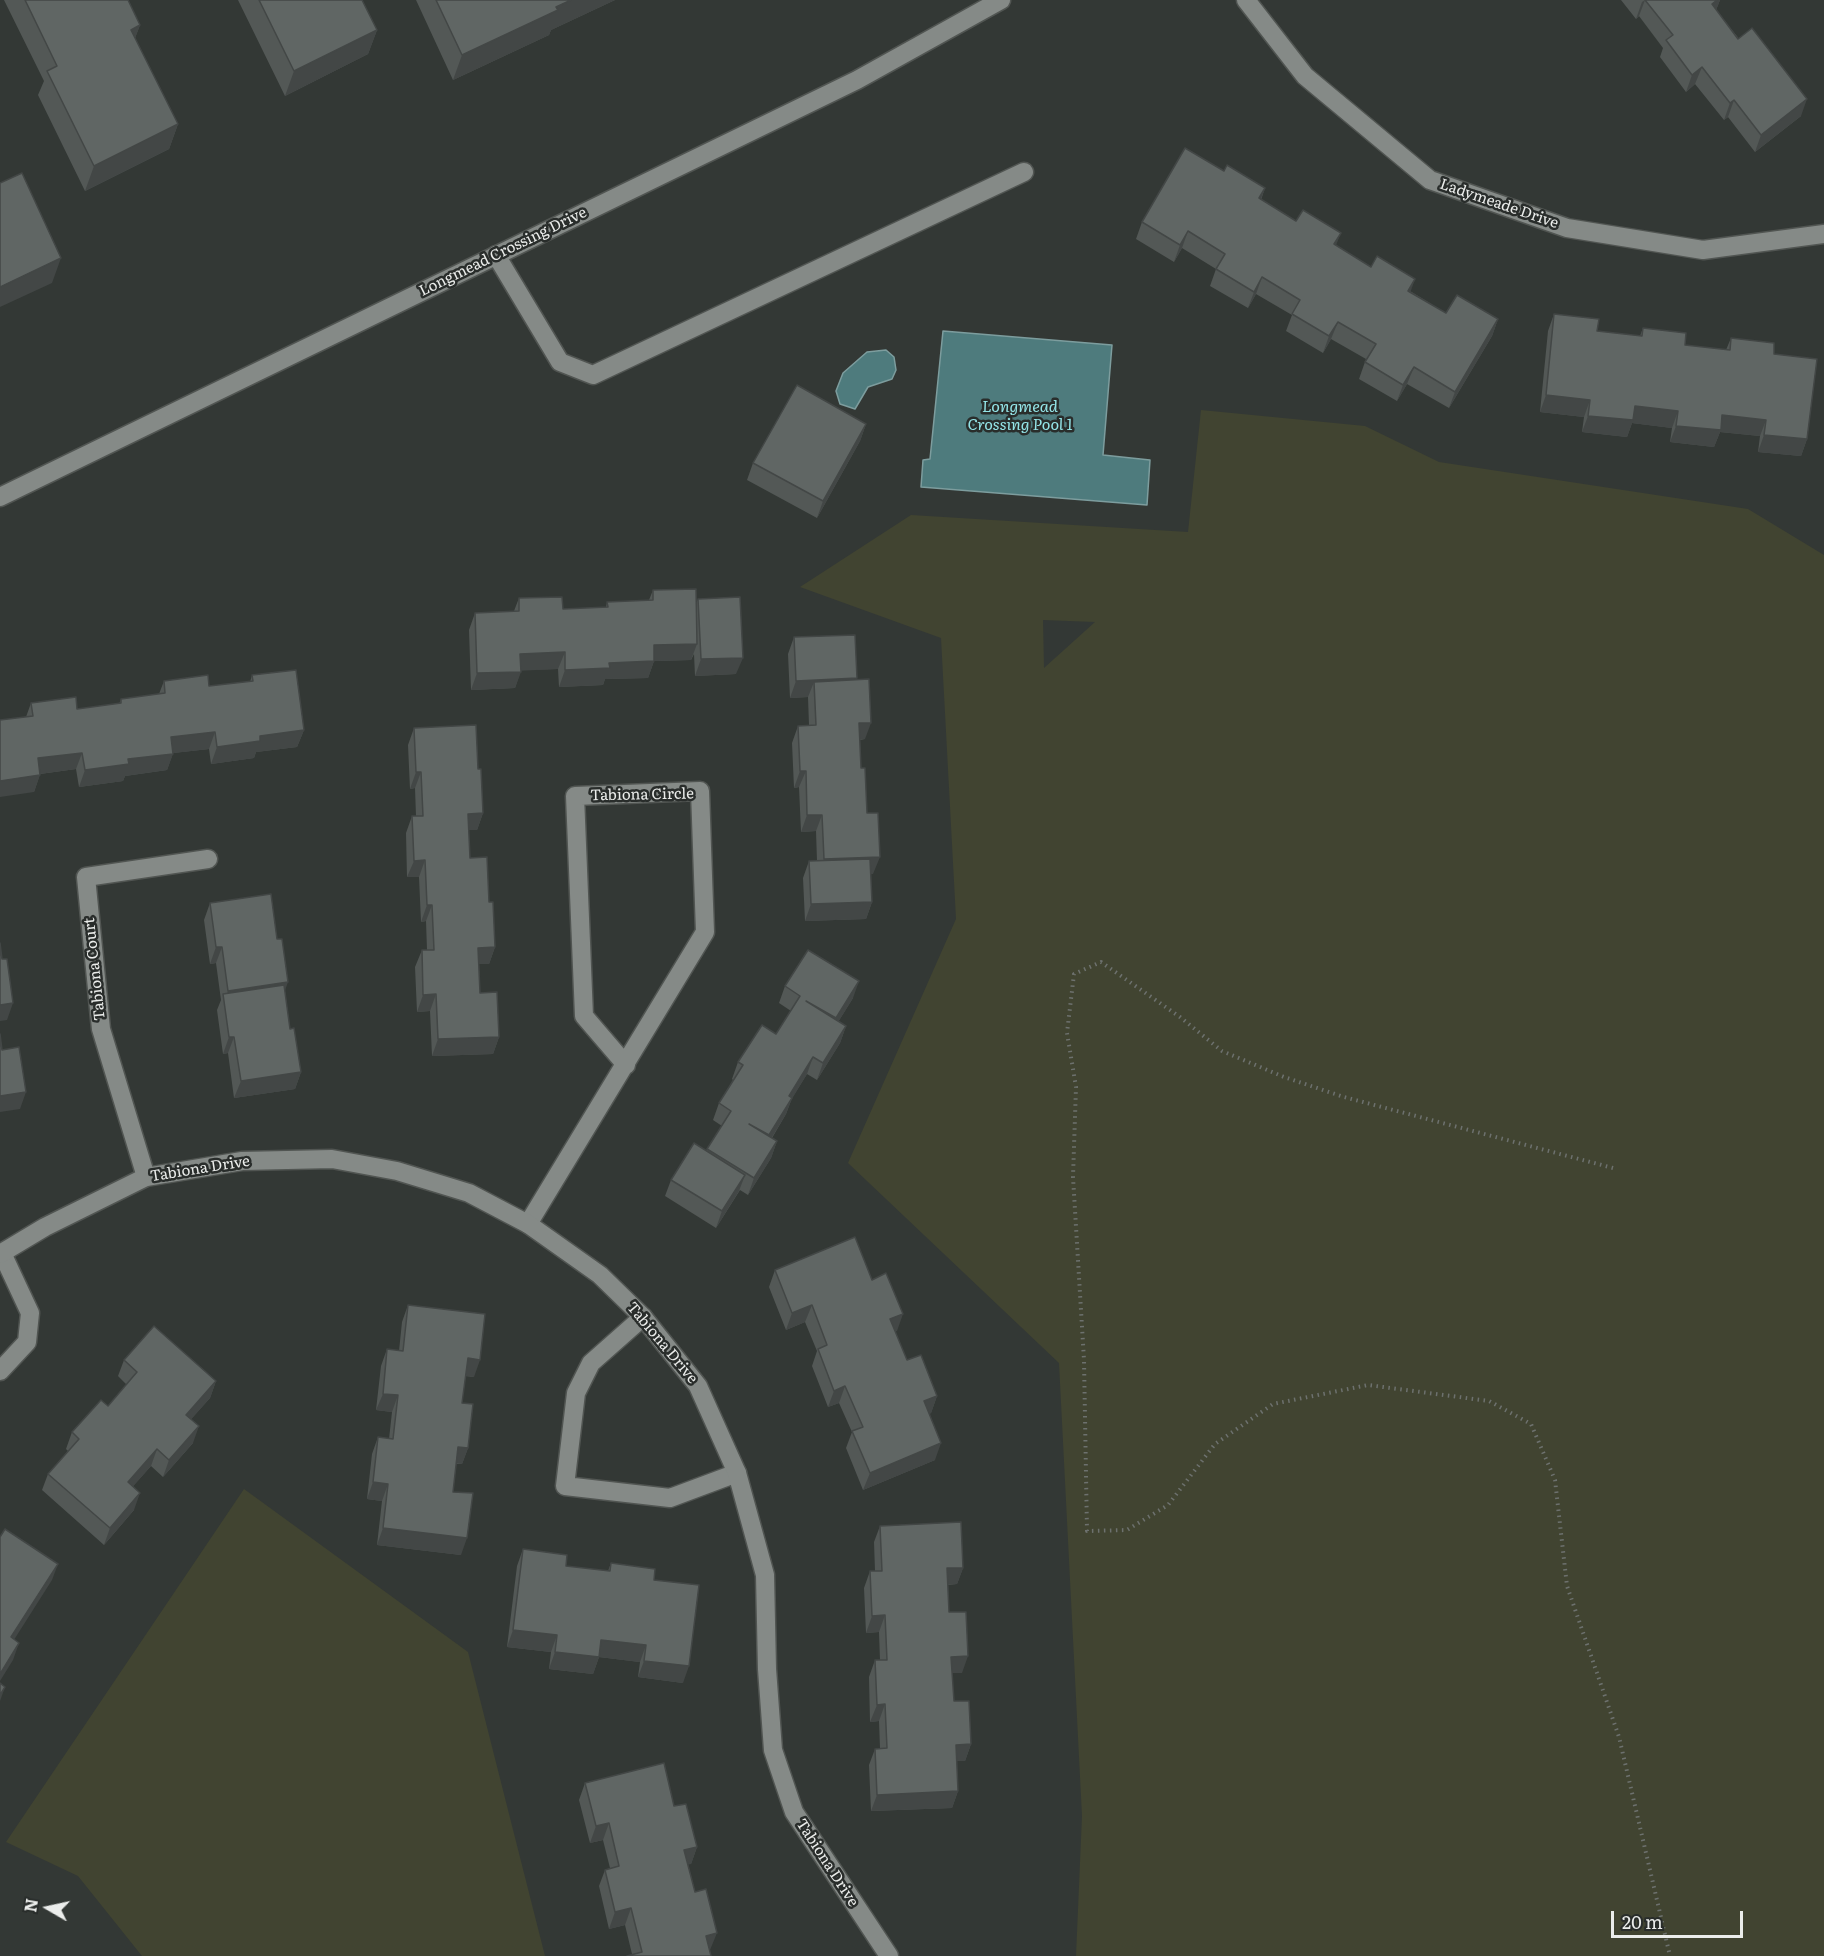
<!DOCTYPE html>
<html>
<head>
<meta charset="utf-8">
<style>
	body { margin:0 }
	#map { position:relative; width:1824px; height:1956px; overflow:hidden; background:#333835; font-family:Literata,serif }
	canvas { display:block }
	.north { position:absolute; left:18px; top:1878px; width:60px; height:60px; -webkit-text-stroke:4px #292d2b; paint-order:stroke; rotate:279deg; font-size:16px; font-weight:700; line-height:24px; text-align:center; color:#ebedeb }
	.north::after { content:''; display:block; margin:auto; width:21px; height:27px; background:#ebedeb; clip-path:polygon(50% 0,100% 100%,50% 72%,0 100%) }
	.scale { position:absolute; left:1611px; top:1911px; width:132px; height:27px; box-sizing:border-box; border:3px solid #ebedeb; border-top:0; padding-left:8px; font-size:18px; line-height:21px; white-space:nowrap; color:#ebedeb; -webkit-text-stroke:4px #292d2b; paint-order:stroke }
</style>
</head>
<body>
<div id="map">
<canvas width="1824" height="1956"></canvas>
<div class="north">N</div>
<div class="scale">20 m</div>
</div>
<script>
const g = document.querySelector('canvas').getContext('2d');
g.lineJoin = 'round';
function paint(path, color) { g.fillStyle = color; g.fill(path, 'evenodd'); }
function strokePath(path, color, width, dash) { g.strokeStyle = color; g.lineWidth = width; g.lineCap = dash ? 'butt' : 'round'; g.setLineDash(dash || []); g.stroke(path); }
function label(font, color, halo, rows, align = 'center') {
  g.font = font + ' Literata,serif'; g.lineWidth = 5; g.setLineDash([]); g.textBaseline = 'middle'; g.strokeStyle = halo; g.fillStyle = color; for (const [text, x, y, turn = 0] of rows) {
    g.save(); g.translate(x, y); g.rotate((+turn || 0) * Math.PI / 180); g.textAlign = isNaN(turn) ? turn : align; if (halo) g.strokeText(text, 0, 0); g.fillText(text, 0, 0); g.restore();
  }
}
paint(new Path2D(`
	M1201,410L1365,426L1439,462L1748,509L1824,555V1956H1076L1082,1816L1059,1363L848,1163L956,919L941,638L800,587L911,515L1188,532ZM1043,620L1095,622L1044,668Z
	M244,1489L468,1652L545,1956H142L78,1876L6,1842Z`), '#414431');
const water = new Path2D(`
	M943,331L1112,345L1103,455L1150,460L1147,505L921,487L923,460L930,459Z
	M886,350L894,357L896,370L892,379L868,387L855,409L840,404L836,391L843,373L867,352Z`);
paint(water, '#4e7b7d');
strokePath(water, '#7d9d9e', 1.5);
const service = new Path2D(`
	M496,255L560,362L593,375L1024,172
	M146,1177L101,1029L86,877L208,859
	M528,1224L705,932L700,791L575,796L584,1016L626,1065
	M643,1317L591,1363L576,1393L565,1486L670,1498L737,1473
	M0,1371L27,1342L30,1313L2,1253`);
const minor = new Path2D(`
	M1246,0L1305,76L1430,180L1567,228L1703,250L1824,234
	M0,1254L45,1227L146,1177L242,1161L332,1159L397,1171L469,1193L528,1224L600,1275L643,1317L698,1386L737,1473L765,1575L767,1669L773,1750L794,1812L889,1956`);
const tertiary = new Path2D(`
	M0,497L857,80L1001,0`);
strokePath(service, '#515552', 21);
strokePath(minor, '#515552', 21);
strokePath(tertiary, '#515552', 21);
strokePath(new Path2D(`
	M1613,1168L1344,1097L1284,1077L1222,1051L1180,1017L1101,962L1074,974L1067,1033L1076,1087L1073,1177L1084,1360L1087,1531L1127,1530L1168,1505L1215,1444L1273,1404L1368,1385L1489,1401L1531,1424L1555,1480L1567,1586L1619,1737L1670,1956`), '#6d716e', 4, [1.5, 4.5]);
strokePath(service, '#858a87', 18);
strokePath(minor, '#858a87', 18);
strokePath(tertiary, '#858a87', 18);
paint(new Path2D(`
	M4,0H128L140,25L135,38L178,124L169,149L85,191L38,95L44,81Z
	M238,0H362L377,30L368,54L285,96Z
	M416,0H615L551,30L549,35L453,80Z
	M1621,0H1720L1716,10L1801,116L1755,152L1728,117L1724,120L1695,84L1686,92L1660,57L1663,48L1639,16L1636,19Z
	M1224,171L1265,188L1261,200L1446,313L1498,319L1492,336L1449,408L1407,384L1397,401L1359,379L1366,359L1331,339L1323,353L1286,331L1292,315L1256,294L1248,308L1210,286L1216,269L1182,248L1174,262L1136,239L1142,222Z
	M1554,314L1597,331L1640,336L1643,328L1685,345L1726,350L1731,338L1774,354L1807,439L1801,456L1758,452L1760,436L1720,432L1714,447L1670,442L1672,428L1632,423L1627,437L1582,432L1584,417L1540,412L1548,331Z
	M866,424L860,441L817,518L747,480L753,463Z
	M653,590L696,604L698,599L736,674L695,676L694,654L691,660L654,661L648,678L605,679L603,685L559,687L558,669L521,670L515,688L471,690L469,630L475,613L514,611L519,598L563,609L606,607L607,602L649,600Z
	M794,637L856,680L865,739L860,740L861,768L867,813L873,874H870L872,902L866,919L805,921L803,878L809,861H817L816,831L801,832L799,787L794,788L792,743L798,726L809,725L808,697L790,698L788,654Z
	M252,675L304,730L297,747L256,752L254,758L211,764L209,749L173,753L167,770L125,776L123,781L79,787L76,769L40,774L34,792L26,717L31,703L77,709L119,704L121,699L159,694L164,681L209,686L250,682Z
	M414,728L478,769L483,813L477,830H468L470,858L489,902L495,947L489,964H479L480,993L499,1037L493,1054L432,1056L430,1011L417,1012L415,967L422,950H427L426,921L421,922L419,877H407L406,833L412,816H416L415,788L410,789L408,745Z
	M210,903L285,991L290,1029L301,1072L295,1089L234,1098L228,1053L223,1054L217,1010L221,1000L216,963L210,964L204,920Z
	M785,986L853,998L838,1022L846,1026L840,1043L817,1080L807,1074L792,1098L786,1114L772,1138L777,1141L771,1158L748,1195L740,1190L716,1228L665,1196L671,1180L706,1151L722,1126L713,1120L719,1103L733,1080L732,1079L738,1062L776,1034L791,1011L779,1003Z
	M775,1270L872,1280L897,1331H895L907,1360L937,1396L931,1413L929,1414L935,1460L863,1490L846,1448L852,1432L839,1403L828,1407L812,1366L817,1351L805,1322L786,1330L769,1287Z
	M408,1305L474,1377L465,1376L462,1403L468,1448L462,1464H456L453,1492L461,1555L377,1545L382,1501L367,1499L372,1454L378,1437L389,1439L392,1412L376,1410L381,1366L387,1349L399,1351L402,1322Z
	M124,1360L216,1381L210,1398L191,1419L193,1443L163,1477L151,1466L133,1486L134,1510L104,1545L42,1490L48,1474L68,1451L66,1449L72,1432L108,1406L127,1385L118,1376Z
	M880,1526L963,1568L957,1584L948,1585L949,1612L962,1673H952L954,1701L971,1744L965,1761H956L958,1791L952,1808L871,1811L869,1765L875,1749L880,1748L879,1721L870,1722L869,1677L875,1660H880L879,1632L866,1633L864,1588L870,1571H875L874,1542Z
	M523,1549L566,1566L608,1571L611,1563L654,1580L683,1683L638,1677L640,1662L599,1657L593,1674L549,1669L551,1652L507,1647L517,1566Z
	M585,1783L674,1806L697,1847L691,1864H688L710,1950L632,1954L625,1925L609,1929L599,1886L605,1870L610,1868L603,1840L590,1843L579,1800Z`), '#535856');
paint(new Path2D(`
	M571,0H615L551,30L549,35L453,80L462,55Z
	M1645,0L1639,16L1636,19L1642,2Z
	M1717,0H1720L1715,13L1712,4Z
	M140,25L131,49V30Z
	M377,30L368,54L285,96L294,71Z
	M1702,67L1695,84L1686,92L1692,75Z
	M1807,99L1801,116L1755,152L1761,135Z
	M1734,100L1728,117L1724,120L1730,103Z
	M178,124L169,149L85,191L94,166Z
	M1265,188L1259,204V198Z
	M1188,231L1182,248L1174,262L1180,245Z
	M1341,233L1334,250V244Z
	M61,258L52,283L0,307V287Z
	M1262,277L1256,294L1248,308L1254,292Z
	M1415,279L1409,296L1408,291Z
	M1498,319L1492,336L1449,408L1455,392Z
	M1338,322L1331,339L1323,353L1329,336Z
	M1414,367L1407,384L1397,401L1403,385Z
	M1546,395L1590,400L1584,417L1540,412Z
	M1635,406L1678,411L1672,428L1632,423L1627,437L1582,432L1588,416Z
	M1722,415L1766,420L1760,436L1720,432L1714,447L1670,442L1676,426Z
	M866,424L860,441L817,518L823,501Z
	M1764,435L1807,439L1801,456L1758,452Z
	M697,644L691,660L654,661L648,678L605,679L603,685L559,687L565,670L654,645Z
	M565,652L558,669L514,671L520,654Z
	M743,658L736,674L695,676L701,659Z
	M521,672L515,688L471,690L477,673Z
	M857,678L851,695L814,682L808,697L790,698L796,681Z
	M859,723H871L865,739L853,740Z
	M304,730L297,747L256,752L254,758L211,764L217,747L260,736Z
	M215,732L209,749L165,754L171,737Z
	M82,753L76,769L32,775L38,758Z
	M173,754L167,770L125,776L123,781L79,787L85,770L128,759Z
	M800,771H806L799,787L794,788Z
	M416,772H421L415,788L410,789Z
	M40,775L34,792L0,797V781Z
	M483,813L477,830H462L468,814Z
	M807,815H822L816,831L801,832Z
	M880,857L873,874L818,876L824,859Z
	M425,860L419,877H407L414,861Z
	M872,902L866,919L805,921L811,904Z
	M427,905H432L426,921L421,922Z
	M216,947H222L216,963L210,964Z
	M495,947L489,964H472L478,948Z
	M859,981L853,998L830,1035L836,1018Z
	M288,982L282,999L224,1002L228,991Z
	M436,994L430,1011L417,1012L423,995Z
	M13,1003L7,1020L0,1021V1005Z
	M846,1026L840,1043L817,1080L823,1063Z
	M229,1037H234L228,1053L223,1054Z
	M499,1037L493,1054L432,1056L438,1039Z
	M813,1057L807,1074L784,1112L792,1098L786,1114L763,1152L769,1135L789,1096Z
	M301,1072L295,1089L234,1098L241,1081Z
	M26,1092L20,1109L0,1112V1096Z
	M777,1141L771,1158L748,1195L754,1178Z
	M745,1175L739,1191L716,1228L722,1211Z
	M812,1305L805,1322L786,1330L792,1313Z
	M903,1314L897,1331L884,1336L890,1319Z
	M468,1358L480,1360L474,1377L461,1375Z
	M216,1381L210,1398L180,1432L186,1415Z
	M845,1386L839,1403L828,1407L834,1391Z
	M383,1394L398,1395L392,1412L376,1410Z
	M937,1396L931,1413L918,1418L924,1401Z
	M199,1426L193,1443L163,1477L169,1460Z
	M941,1443L935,1460L863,1490L870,1473Z
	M458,1447L468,1448L462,1464L452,1463Z
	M157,1449L151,1466L122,1499L128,1482Z
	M373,1482L388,1484L382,1501L367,1499Z
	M140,1493L134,1510L104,1545L110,1528Z
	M383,1528L467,1538L461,1555L377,1545Z
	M58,1564L52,1580L5,1654L11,1637Z
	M947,1568H963L957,1584L941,1585Z
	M885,1615L879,1632L866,1633L872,1616Z
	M513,1630L557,1635L551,1652L507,1647Z
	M601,1640L646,1645L640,1662L599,1657L593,1674L549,1669L555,1652Z
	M19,1643L13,1660L0,1681V1674Z
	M968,1656L962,1673H945L951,1657Z
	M644,1661L689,1666L683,1683L638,1677Z
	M5,1687L0,1701V1695Z
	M885,1704L879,1721L870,1722L877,1705Z
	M971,1744L965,1761H950L956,1745Z
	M958,1791L952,1808L871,1811L877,1795Z
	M609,1823L603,1840L590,1843L596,1826Z
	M697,1847L691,1864L678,1867L684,1850Z
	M631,1908L625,1925L609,1929L615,1912Z
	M717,1933L710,1950L700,1953L706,1936Z`), '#434746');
const building = new Path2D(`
	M25,0H128L140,25L131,30L178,124L94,166L47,71L57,66Z
	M259,0H362L377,30L294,71Z
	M436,0H571L556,7L558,10L462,55Z
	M1645,0H1717L1712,4L1738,39L1752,28L1807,99L1761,135L1734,100L1730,103L1702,67L1692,75L1666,40L1673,35Z
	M1185,148L1224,171L1227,165L1265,188L1259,198L1296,221L1303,210L1341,233L1334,244L1371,267L1377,256L1415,279L1408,291L1446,313L1457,295L1498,319L1455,392L1414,367L1403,385L1365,362L1376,344L1338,322L1329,336L1292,314L1300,300L1262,277L1254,292L1216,269L1225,254L1188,231L1180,245L1142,222Z
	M22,173L61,258L0,287V183Z
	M1554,314L1599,319L1597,331L1642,336L1643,328L1686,333L1685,345L1730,350L1731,338L1774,343V354L1817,359L1807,439L1764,435L1766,420L1722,415L1721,430L1676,426L1678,411L1635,406L1633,420L1588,416L1590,400L1546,395Z
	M797,385L866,424L823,501L753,463Z
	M696,589L697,644L654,645V661L609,663L610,668L565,670V652L520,654L521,672L477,673L475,613L519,611V598L562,597L563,609L608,607L607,602L653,600V590Z
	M740,597L743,658L701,659L698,599Z
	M855,635L857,678L796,681L794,637Z
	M296,670L304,730L260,736V741L217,747L215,732L171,737L173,754L128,759L129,764L85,770L82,753L38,758L40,775L0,781V720L33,716L31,703L76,697L77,709L121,703V699L165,693L164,681L208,675L209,686L253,681L252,675Z
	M869,679L871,723H859L861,768H865L867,813H878L880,857L824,859L822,815H807L806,771H800L798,726L816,725L814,682Z
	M476,725L478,769H481L483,813L468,814L470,858L487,857L489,902H493L495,947L478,948L480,993L497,992L499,1037L438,1039L436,994L423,995L422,950H434L432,905H427L425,860L414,861L412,816H423L421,772H416L414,728Z
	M870,859L872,902L811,904L809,861Z
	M271,894L277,939H282L288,982L228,991L222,947H216L210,903Z
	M0,943L2,959H7L13,1003L0,1005Z
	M808,950L859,981L836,1018L806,1001L846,1026L823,1063L813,1057L789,1096L792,1098L769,1135L749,1124L777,1141L754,1178L707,1149L731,1111L719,1103L743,1065L738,1062L762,1025L776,1034L800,996L785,986Z
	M284,985L290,1029L294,1028L301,1072L241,1081L234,1037H229L223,994Z
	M0,1034L2,1050L19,1047L26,1092L0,1096Z
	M694,1143L745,1175L722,1211L671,1180Z
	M855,1237L872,1280L886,1273L903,1314L890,1319L907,1360L921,1355L937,1396L924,1401L941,1443L870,1473L852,1431L863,1427L845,1386L834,1391L818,1349L827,1345L812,1305L792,1313L775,1270Z
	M408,1305L485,1314L480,1360L468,1358L462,1403L473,1404L468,1448L458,1447L453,1492L473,1493L467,1538L383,1528L388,1484L373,1482L378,1437L393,1439L398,1395L383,1394L387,1349L403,1351Z
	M154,1326L216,1381L186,1415L199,1426L169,1460L157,1449L128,1482L140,1493L110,1528L48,1474L79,1439L72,1432L101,1400L108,1406L137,1372L124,1360Z
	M961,1522L963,1568H947L949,1612H966L968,1656L951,1657L954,1701H969L971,1744L956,1745L958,1791L877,1795L875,1749L887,1748L885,1704L877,1705L875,1660H887L885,1615L872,1616L870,1571H882L880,1526Z
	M5,1529L58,1564L11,1637L19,1643L0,1674V1537Z
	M523,1549L567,1555L566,1566L610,1571L611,1563L655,1569L654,1580L699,1585L689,1666L644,1661L646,1645L601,1640L599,1657L555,1652L557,1635L513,1630Z
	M0,1683L5,1687L0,1695Z
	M664,1763L674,1806L686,1804L697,1847L684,1850L695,1892L706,1889L717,1933L706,1936L711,1956H627L642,1952L631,1908L615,1912L605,1870L619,1866L609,1823L596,1826L585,1783Z`);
paint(building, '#606664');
strokePath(building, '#434746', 1.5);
label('15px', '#ebedeb', '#292d2b', [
	["Ladymeade Drive",1499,204,19],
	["Longmead Crossing Drive",503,252,-26],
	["Tabiona Circle",642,795,-1],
	["Tabiona Court",95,969,-96],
	["Tabiona Drive",200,1169,-9],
	["Tabiona Drive",662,1343,50],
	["Tabiona Drive",827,1863,57]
]);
label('italic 16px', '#94e5e8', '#292d2b', [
	["Longmead",1020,407],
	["Crossing Pool 1",1020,425]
]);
</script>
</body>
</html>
